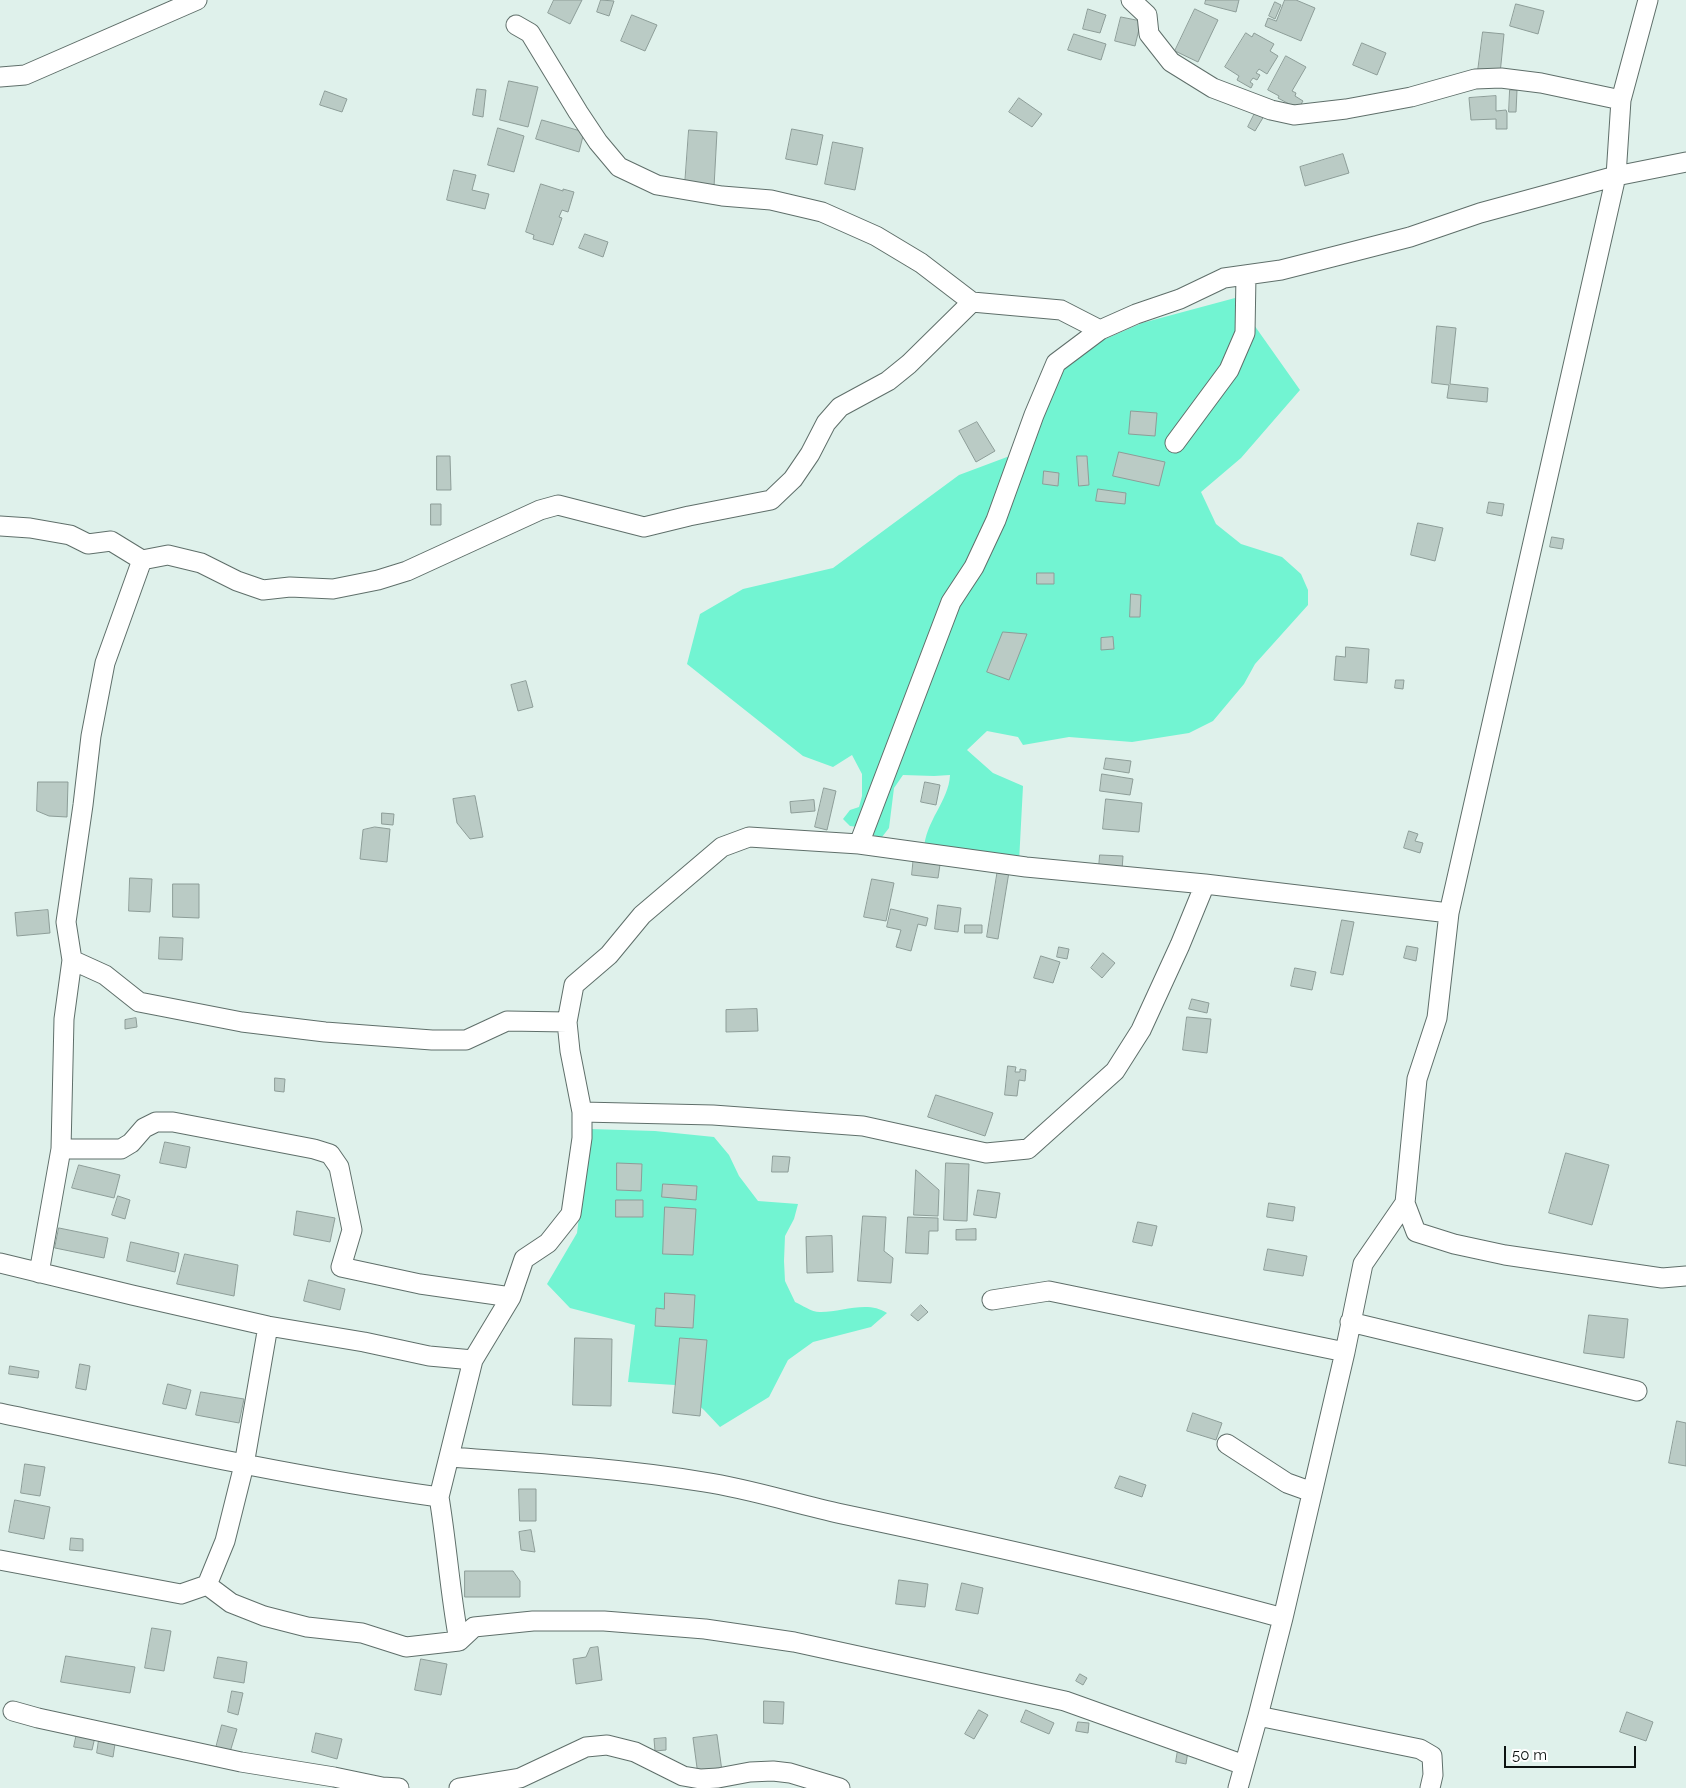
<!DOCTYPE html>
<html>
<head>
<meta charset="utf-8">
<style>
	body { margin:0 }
	#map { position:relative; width:1686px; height:1788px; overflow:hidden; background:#dff1eb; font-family:Raleway,sans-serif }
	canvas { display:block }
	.scale { position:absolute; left:1504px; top:1746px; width:132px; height:22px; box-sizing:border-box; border:2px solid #0d1311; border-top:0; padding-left:6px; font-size:15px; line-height:18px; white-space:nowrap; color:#0d1311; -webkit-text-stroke:4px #fff; paint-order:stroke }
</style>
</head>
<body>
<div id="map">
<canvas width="1686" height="1788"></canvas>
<div class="scale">50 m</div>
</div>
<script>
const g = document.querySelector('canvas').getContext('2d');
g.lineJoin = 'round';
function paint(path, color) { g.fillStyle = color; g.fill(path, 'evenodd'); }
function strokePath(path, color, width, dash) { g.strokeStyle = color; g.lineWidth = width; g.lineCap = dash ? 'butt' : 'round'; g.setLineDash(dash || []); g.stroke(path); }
paint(new Path2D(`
	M1235,298L1300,390L1241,458L1201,492L1216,524L1241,544L1282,557L1301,574L1308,590V605L1255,664L1244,684L1213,721L1189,733L1132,742L1069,737L1023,745L1018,737L987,731L967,750L993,773L1023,786L1019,862L924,850C925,821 949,801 950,775L934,776L903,775L894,788L889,828L882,837L861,833L858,827L850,826L843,819L850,810L859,807L862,796V774L852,755L833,767L803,756L687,664L700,614L743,589L833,568L959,475L1031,448L1056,377L1087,347L1142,323Z
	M590,1129L655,1131L714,1137L729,1155L739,1176L758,1201L798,1204L794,1219L785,1236L784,1261L785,1281L795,1302C802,1305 813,1313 821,1312C842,1312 868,1300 887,1313L871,1327L813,1342L788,1360L769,1397L720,1427L704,1410L675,1385L628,1382L635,1325L570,1308L547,1284L577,1233Z`), '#72f4d2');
const building = new Path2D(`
	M554,0H582L570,24L548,13Z
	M601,0L614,1L609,16L597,12Z
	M1206,0H1239L1236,12L1205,4Z
	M1285,0H1296L1315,8L1301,41L1265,26L1268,18L1276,21Z
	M1275,2L1281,5L1275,19L1269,16Z
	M1516,4L1544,11L1538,34L1510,26Z
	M1088,9L1106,15L1100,33L1083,29Z
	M1195,9L1218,20L1198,62L1175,51Z
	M632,15L657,25L645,51L621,41Z
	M1121,17L1141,21L1135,46L1115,41Z
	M1483,32L1504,34L1500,74L1478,71Z
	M1246,33L1252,37L1254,33L1274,44L1270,51L1278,56L1267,74L1259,69L1256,73L1260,75L1257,80L1253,78L1250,82L1253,84L1251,88L1237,80L1239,76L1225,67Z
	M1074,34L1106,44L1101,60L1068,50Z
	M1362,43L1386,53L1377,75L1353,65Z
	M1286,56L1306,67L1292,91L1296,93L1295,96L1303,101L1298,109L1278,98L1279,96L1268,90Z
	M509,81L538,87L528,127L500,120Z
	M477,89L486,90L483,117L473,115Z
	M1510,90H1517L1516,112H1509Z
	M325,91L347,99L342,112L320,105Z
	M1496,96V111L1506,110L1507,113V129H1496V119L1471,120L1469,98Z
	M1019,98L1042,114L1032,127L1009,112Z
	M1256,111L1264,116L1255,131L1248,127Z
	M542,120L584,132L579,152L536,139Z
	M498,128L524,136L514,172L488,165Z
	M792,129L823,135L817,165L786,159Z
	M689,130L717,132L714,187L685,185Z
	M833,142L863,148L855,190L825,184Z
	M1343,154L1349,173L1305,186L1300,167Z
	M454,170L476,175L472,190L489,194L485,209L447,200Z
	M541,184L563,191V189L574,192L568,212L562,210L559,217L562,218L553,245L533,239L534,235L526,232Z
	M585,234L608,242L603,257L579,248Z
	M1437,326L1456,328L1450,384L1488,388L1487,402L1447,398L1449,385L1432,383Z
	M1131,411L1157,413L1155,436L1129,434Z
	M977,422L995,451L976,462L959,431Z
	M1119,452L1165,462L1159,486L1113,476Z
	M437,456H450L451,490H437Z
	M1077,456H1087L1089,485L1079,486Z
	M1044,471L1059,473L1058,486L1043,484Z
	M1098,489L1126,493L1125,504L1096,501Z
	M1489,502L1504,504L1502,516L1487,513Z
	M431,504H441V525H431Z
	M1418,523L1443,528L1435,561L1411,555Z
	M1552,537L1564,539L1562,549L1550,547Z
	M1037,573H1054V584H1037Z
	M1131,594L1141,595L1140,617H1130Z
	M1003,632L1027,634L1009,680L987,672Z
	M1113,637L1114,649L1101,650V638Z
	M1346,647L1369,649L1367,683L1334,680L1336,656L1345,657Z
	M1396,680H1404L1403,689L1395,688Z
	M526,681L533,707L518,711L511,685Z
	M1106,758L1131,761L1129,773L1104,769Z
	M1102,774L1133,779L1130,795L1100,791Z
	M38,782H68L67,817L49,816L37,811Z
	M925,782L940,785L936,805L921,802Z
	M824,788L836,791L827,830L815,827Z
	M475,796L483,837L470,839L457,823L453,799Z
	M1106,799L1142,803L1139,832L1103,829Z
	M814,800L815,811L791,813L790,802Z
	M382,813L394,814L393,825L382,824Z
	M375,827L390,829L387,862L360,859L363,830Z
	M1409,831L1418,834L1415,841L1423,843L1420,853L1404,848Z
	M914,855L941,858L938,878L912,875Z
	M1100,855L1123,856L1122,870L1099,868Z
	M998,869L1009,872L998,939L987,937Z
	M130,878L152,879L150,912L129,911Z
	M872,879L894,883L886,921L864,917Z
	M173,884H199V918L173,917Z
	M938,905L961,908L958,932L935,929Z
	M891,909L928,918L926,926L918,924L911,951L896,947L901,930L887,927Z
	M48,910L50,933L17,936L15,913Z
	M1342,920L1354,922L1343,975L1331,973Z
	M965,925H982V933H965Z
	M160,937L183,938L182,960L159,959Z
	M1407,946L1418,948L1416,961L1404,958Z
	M1059,947L1069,949L1067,959L1057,957Z
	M1103,953L1115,963L1102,978L1091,968Z
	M1041,956L1060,962L1053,983L1034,978Z
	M1295,968L1316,972L1312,990L1291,986Z
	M1192,999L1209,1003L1207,1013L1189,1009Z
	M757,1009L758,1031L726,1032V1010Z
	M1187,1017L1211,1019L1207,1053L1183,1050Z
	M136,1018L137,1027L125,1029V1020Z
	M1008,1066L1016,1067L1015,1072H1020V1069L1026,1070L1025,1081L1019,1080L1017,1096L1005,1095Z
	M275,1078L285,1079L284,1092L275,1091Z
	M936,1095L993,1113L985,1136L928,1117Z
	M165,1142L190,1147L186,1168L160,1163Z
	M1566,1153L1609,1165L1592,1225L1549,1213Z
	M773,1156L790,1157L788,1172H772Z
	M617,1163L642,1164L641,1191L617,1190Z
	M946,1163L969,1164L967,1221L944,1220Z
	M79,1165L120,1175L114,1198L72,1188Z
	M916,1170L939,1190L938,1216L914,1215Z
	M663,1184L697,1186L696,1200L662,1197Z
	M978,1190L1000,1193L996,1218L974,1215Z
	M118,1196L130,1200L125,1219L112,1215Z
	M616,1200H643V1217H616Z
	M1269,1203L1295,1207L1293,1221L1267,1217Z
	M665,1207L696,1209L693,1255L663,1254Z
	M297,1211L335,1218L330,1242L294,1235Z
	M863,1216L886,1217L884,1251L893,1258L891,1283L858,1281Z
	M908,1217L938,1218V1231H929L928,1254L906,1253Z
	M1138,1222L1157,1226L1152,1246L1133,1242Z
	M59,1228L108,1238L104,1258L55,1248Z
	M976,1229V1240H956V1230Z
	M832,1236L833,1272L807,1273L806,1237Z
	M131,1242L179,1253L175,1272L127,1261Z
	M1268,1249L1307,1256L1303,1276L1264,1270Z
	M185,1254L238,1265L234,1296L177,1284Z
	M309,1280L345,1289L340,1310L304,1301Z
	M665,1293L695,1295L693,1328L655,1326L656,1308L664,1309Z
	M921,1305L928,1312L918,1321L911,1315Z
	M1589,1315L1628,1319L1624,1358L1584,1353Z
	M575,1338L612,1339L611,1406L573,1405Z
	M680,1338L707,1340L700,1416L673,1413Z
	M80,1364L90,1366L86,1390L76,1388Z
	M10,1366L39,1371L38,1378L9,1374Z
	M168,1384L191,1390L186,1409L163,1404Z
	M201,1392L244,1399L239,1423L196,1415Z
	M1193,1413L1222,1423L1216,1440L1187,1431Z
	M1677,1421L1686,1423V1466L1669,1463Z
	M25,1464L45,1467L40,1496L21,1493Z
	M1120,1476L1146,1485L1142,1497L1115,1488Z
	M519,1489H536V1521H520Z
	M15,1500L50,1507L44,1539L9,1532Z
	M531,1530L535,1552L521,1550L519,1532Z
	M71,1538L83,1539V1551L70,1550Z
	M465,1571H513L520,1581V1597H465Z
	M899,1580L928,1584L925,1607L896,1604Z
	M962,1583L983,1588L978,1614L956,1610Z
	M152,1628L171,1631L164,1671L145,1668Z
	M598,1647L602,1680L576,1684L573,1659L586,1657L590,1648Z
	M66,1656L135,1667L130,1693L61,1682Z
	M218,1657L247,1662L244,1683L214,1678Z
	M421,1659L447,1664L441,1695L415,1690Z
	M1080,1674L1087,1678L1083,1685L1076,1681Z
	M232,1691L243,1693L238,1715L228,1712Z
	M764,1701L784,1702L783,1724L764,1723Z
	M979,1710L988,1715L974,1739L965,1734Z
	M1026,1710L1054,1723L1049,1734L1021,1722Z
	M1627,1712L1653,1722L1646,1741L1620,1732Z
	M1078,1722L1089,1723L1088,1733L1076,1731Z
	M222,1725L237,1729L230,1752L216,1748Z
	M77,1733L95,1737L92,1750L74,1747Z
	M316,1733L342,1739L337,1759L312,1752Z
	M717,1735L722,1771L698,1775L693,1738Z
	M666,1738V1750L655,1751L654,1739Z
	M99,1740L115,1744L113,1757L97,1753Z
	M1178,1750L1188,1751L1186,1764L1176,1762Z`);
paint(building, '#bacbc5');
strokePath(building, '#8d9d98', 1);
const street = new Path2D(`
	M1131,0L1147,15L1149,34L1171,62L1213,88L1271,110L1294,115L1346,109L1411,97L1475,79L1501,78L1541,83L1621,100
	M516,25L530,33L578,112L598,142L619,167L657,185L722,196L771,200L822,212L876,236L921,263L972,302L1061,310L1100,330
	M0,77L25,75L197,0
	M1175,443L1229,370L1245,333L1246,275
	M0,526L30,528L70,535L88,544L111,541L142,560L168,555L201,563L237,581L263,590L290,587L333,589L378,580L407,571L540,510L558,505L644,527L689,516L771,500L793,479L810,454L826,423L840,407L888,381L909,364L972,302
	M859,844L951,602L974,567L996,520L1034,415L1056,363L1100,330L1136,314L1180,299L1224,278L1281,270L1336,256L1410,237L1480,213L1616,176L1686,162
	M72,960L105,975L139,1002L242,1022L325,1032L432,1040H466L507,1021L567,1022
	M582,1112L713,1115L863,1126L986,1153L1028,1149L1115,1071L1141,1030L1180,945L1205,884
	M61,1149H121L131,1143L144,1128L156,1122H173L314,1149L330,1154L339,1167L352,1230L341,1267L420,1284L511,1297
	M1405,1203L1416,1232L1454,1244L1505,1255L1662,1278L1686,1276
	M0,1263L132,1295L268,1326L364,1342L429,1356L473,1360
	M39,1273L61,1149L64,1019L72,960L66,922L83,805L91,736L105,663L142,560
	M992,1300L1049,1291L1345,1352
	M1350,1322L1637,1391
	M0,1413C146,1444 291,1477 439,1497L473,1360L511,1297L524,1259L548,1243L571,1214L582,1138V1112L570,1051L567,1022L574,985L609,955L642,915L722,847L749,837L859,844L1026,867L1205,884L1449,913
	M1227,1444L1287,1483L1312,1492
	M449,1457C534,1463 620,1468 704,1482C751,1489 796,1504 842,1514C990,1545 1137,1578 1283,1618
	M439,1497C447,1545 450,1593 459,1641L474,1627L533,1621H604L705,1629L794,1642L1065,1701L1244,1765
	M0,1560L181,1594L207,1585L225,1541L244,1465L268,1326
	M207,1585L231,1603L264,1616L307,1627L362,1633L406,1647L459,1641
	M13,1711L38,1718L241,1762L334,1777L382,1787L399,1788
	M1258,1716L1420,1749L1432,1756L1433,1775L1430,1788
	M459,1788L520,1778L586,1747L607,1745L635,1752L683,1776L701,1779L718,1778L750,1772L773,1771L790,1773L840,1788
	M1238,1788L1258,1716L1283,1618L1345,1352L1363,1264L1405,1203L1417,1079L1437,1018L1449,913L1616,176L1621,100L1648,0`);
strokePath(street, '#5f6f6a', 21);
strokePath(street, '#fff', 19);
</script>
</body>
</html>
